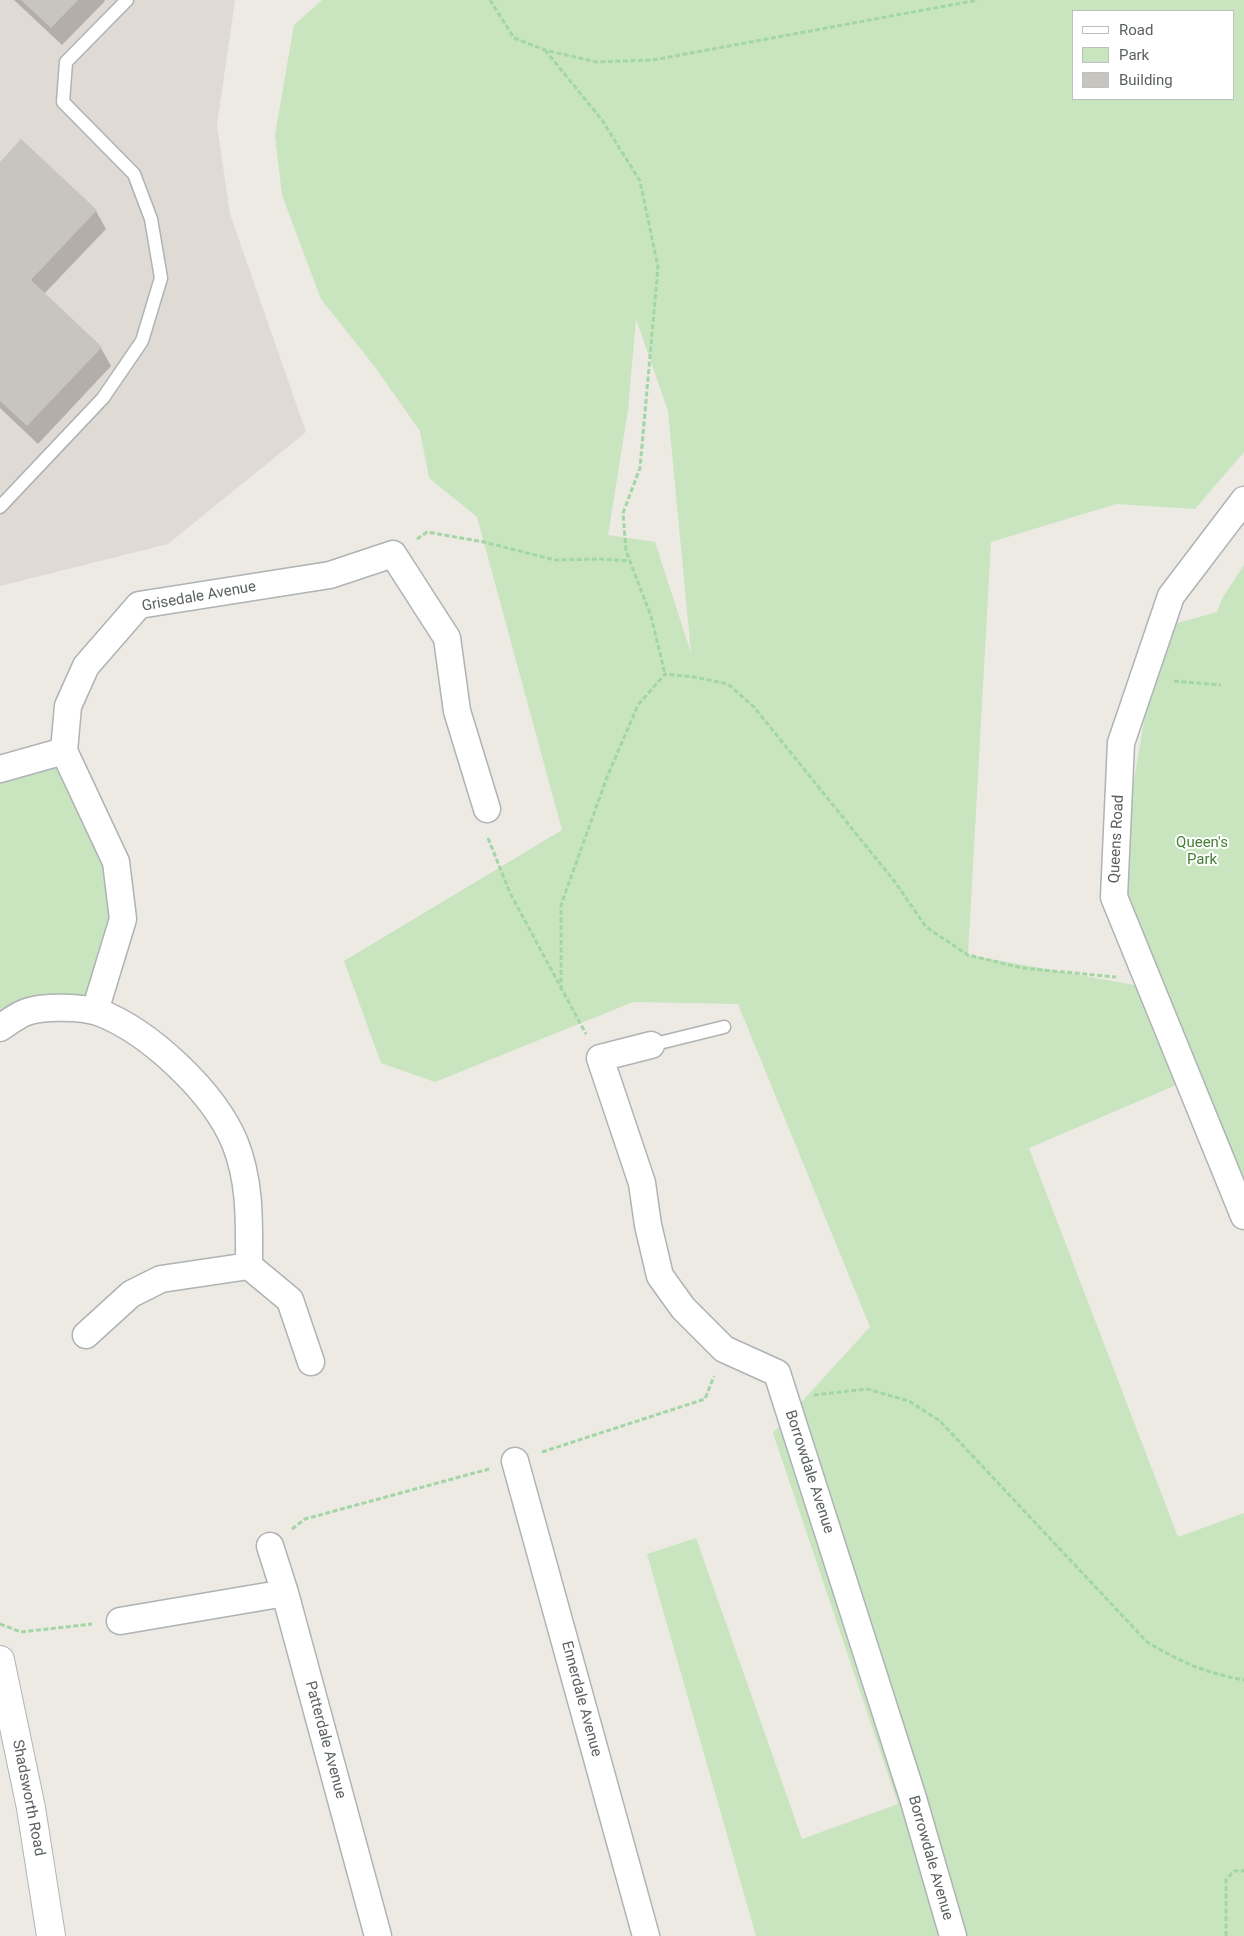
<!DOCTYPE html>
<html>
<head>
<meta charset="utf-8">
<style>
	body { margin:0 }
	#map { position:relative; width:1244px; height:1936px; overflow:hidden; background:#ede9e3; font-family:Roboto,sans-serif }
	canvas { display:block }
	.legend { position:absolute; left:1072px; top:10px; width:162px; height:90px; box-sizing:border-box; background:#fff; border:1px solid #bdc0c1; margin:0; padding:6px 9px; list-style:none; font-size:15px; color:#5b6163 }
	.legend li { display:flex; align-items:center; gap:10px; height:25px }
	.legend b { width:25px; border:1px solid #bdc0c1 }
</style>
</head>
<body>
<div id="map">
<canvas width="1244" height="1936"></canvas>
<ul class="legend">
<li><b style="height:6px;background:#fff"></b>Road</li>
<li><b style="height:14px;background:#c8e5c0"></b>Park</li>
<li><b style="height:14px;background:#c8c4c0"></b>Building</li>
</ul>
</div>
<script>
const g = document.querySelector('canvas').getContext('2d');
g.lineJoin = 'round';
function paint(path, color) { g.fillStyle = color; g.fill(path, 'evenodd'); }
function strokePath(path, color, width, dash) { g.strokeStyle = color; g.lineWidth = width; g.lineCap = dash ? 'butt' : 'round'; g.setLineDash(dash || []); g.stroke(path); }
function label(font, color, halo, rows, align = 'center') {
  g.font = font + ' Roboto,sans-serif'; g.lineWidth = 4; g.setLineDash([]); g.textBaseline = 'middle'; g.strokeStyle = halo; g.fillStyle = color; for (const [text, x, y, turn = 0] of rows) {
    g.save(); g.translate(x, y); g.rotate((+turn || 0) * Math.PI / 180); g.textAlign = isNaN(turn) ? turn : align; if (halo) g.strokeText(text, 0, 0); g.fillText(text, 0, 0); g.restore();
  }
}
paint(new Path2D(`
	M0,0H235L217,125L230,214L306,432L168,544L0,586Z`), '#e0dad4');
paint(new Path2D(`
	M322,0H1244V452L1195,509L1116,504L991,542L968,955L1151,988L1114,897L1160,628L1217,612L1223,597L1244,565V1216L1188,1080L1029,1148L1178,1537L1244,1513V1936H756L647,1554L696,1538L802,1839L898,1804L773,1433L870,1327L738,1004L633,1002L435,1082L381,1063L344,961L562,830L477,517L429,478L420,431L375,367L321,299L282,195L275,135L294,25ZM1073,11H1233V99H1073ZM636,319L668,411L691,653L655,542L608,535L628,410Z
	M64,751L123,919L95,1011L0,1028V769Z`), '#c8e5c0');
paint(new Path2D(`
	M14,0H104L105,1L62,45Z
	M0,164L96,211L106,229L44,294L101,348L111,366L38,444L0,408Z`), '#0003');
paint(new Path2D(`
	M21,0H78L51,28Z
	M21,139L97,210L31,280L102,347L27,426L0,401V162Z`), '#c8c4c0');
const lane = new Path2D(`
	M0,507L103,398L142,341L161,278L151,219L134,174L63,102L66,62L127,0
	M651,1045L724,1027`);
const street = new Path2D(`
	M1244,500L1171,596L1121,743L1114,897L1244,1216
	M0,769L64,751
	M95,1011L123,919L116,862L64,751L68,706L86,666L139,605L330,575L393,554L447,638L457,711L487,809
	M0,1028C9,1022 20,1013 30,1011C45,1006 82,1007 98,1012C149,1031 214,1092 235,1143C251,1183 249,1224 249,1266L290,1300L311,1362
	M651,1045L600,1058L642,1183L648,1225L660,1276L683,1308L724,1349L777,1373L913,1798L953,1936
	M86,1335L131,1294L161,1279L249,1266
	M515,1461L646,1936
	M270,1546L285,1593L378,1936
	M120,1621L285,1593`);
const secondary = new Path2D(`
	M0,1660L31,1808L51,1936`);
strokePath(lane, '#aeb3b5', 15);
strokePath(street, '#aeb3b5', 29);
strokePath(secondary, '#afb5b8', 30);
strokePath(new Path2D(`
	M490,0L514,38L545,50L596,62L653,60L978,0
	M545,50L602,120L640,181L658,267L640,468L623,513L626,551L651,616L665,674
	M417,539L427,532L484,542L555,560L599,559L630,561
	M1174,681L1221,685
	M488,838L510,893L586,1034
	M561,990V905L607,777L638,705L665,674L694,677L728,684L754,707L895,882L926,927L968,955L1022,968L1116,977
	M814,1395L867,1389L909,1401L940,1421L1147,1642C1181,1662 1205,1673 1244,1680
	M542,1452L705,1399L714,1376
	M292,1529L305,1519L489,1469
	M0,1624L21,1632L92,1624
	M1226,1936V1880L1234,1871H1244`), '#a3d6a5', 3, [5, 2.5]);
strokePath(lane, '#fff', 12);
strokePath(street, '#fff', 26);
strokePath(secondary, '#fff', 28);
label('15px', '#5b6163', '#fff', [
	["Grisedale Avenue",199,597,-10],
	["Queens Road",1117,839,-87],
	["Borrowdale Avenue",809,1472,72],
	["Ennerdale Avenue",581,1699,75],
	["Patterdale Avenue",325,1740,75],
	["Shadsworth Road",28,1798,79],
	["Borrowdale Avenue",930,1858,74]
]);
label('15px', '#438036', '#fff', [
	["Queen's",1202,843],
	["Park",1202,860]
]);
</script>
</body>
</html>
